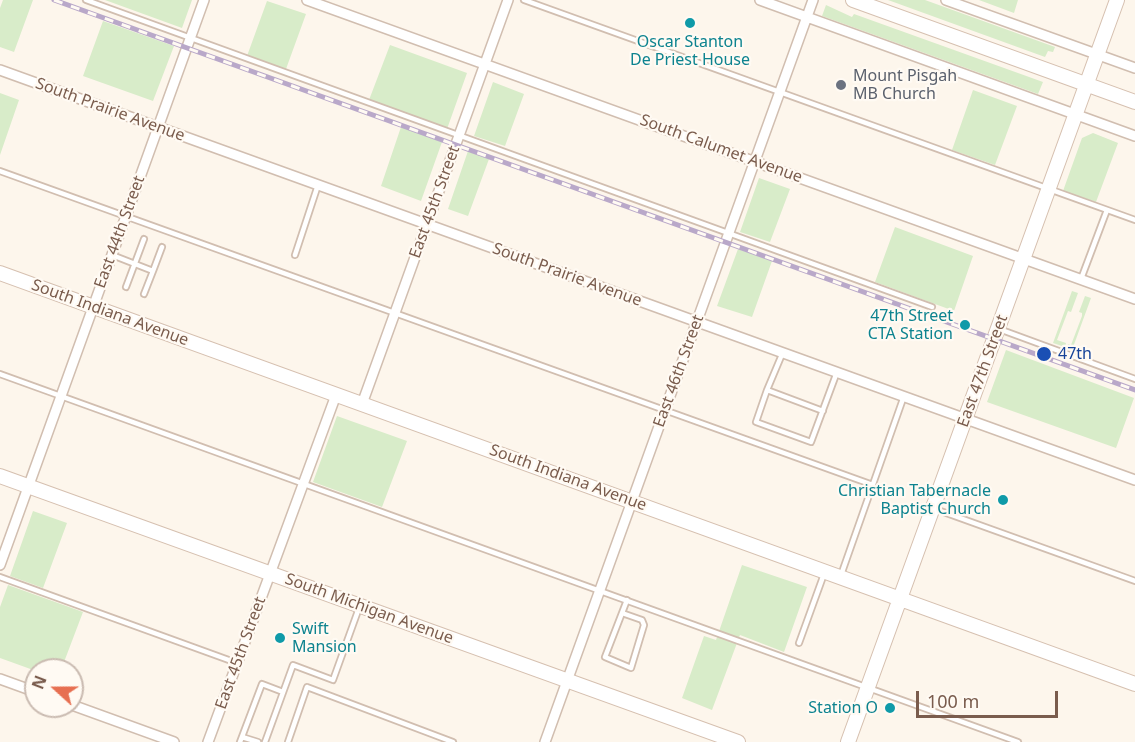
<!DOCTYPE html>
<html>
<head>
<meta charset="utf-8">
<style>
	body { margin:0 }
	#map { position:relative; width:1135px; height:742px; overflow:hidden; background:#fdf6ec; font-family:"Noto Sans",sans-serif }
	canvas { display:block }
	.north { position:absolute; left:24px; top:658px; width:60px; height:60px; box-sizing:border-box; background:#fffaf3; border:2px solid #cabbb1; border-radius:50%; rotate:291deg; font-size:16px; font-weight:700; line-height:24px; text-align:center; color:#7a5c4d }
	.north::after { content:''; display:block; margin:auto; width:21px; height:27px; background:#e76f51; clip-path:polygon(50% 0,100% 100%,50% 72%,0 100%) }
	.scale { position:absolute; left:916px; top:691px; width:142px; height:27px; box-sizing:border-box; border:3px solid #7a5c4d; border-top:0; padding-left:8px; font-size:18px; line-height:21px; white-space:nowrap; color:#7a5c4d; -webkit-text-stroke:4px #fffaf3; paint-order:stroke }
</style>
</head>
<body>
<div id="map">
<canvas width="1135" height="742"></canvas>
<div class="north">N</div>
<div class="scale">100 m</div>
</div>
<script>
const g = document.querySelector('canvas').getContext('2d');
g.lineJoin = 'round';
function paint(path, color) { g.fillStyle = color; g.fill(path, 'evenodd'); }
function strokePath(path, color, width, dash) { g.strokeStyle = color; g.lineWidth = width; g.lineCap = dash ? 'butt' : 'round'; g.setLineDash(dash || []); g.stroke(path); }
function label(font, color, halo, rows, align = 'center') {
  g.font = font + ' "Noto Sans",sans-serif'; g.lineWidth = 4.5; g.setLineDash([]); g.textBaseline = 'middle'; g.strokeStyle = halo; g.fillStyle = color; for (const [text, x, y, turn = 0] of rows) {
    g.save(); g.translate(x, y); g.rotate((+turn || 0) * Math.PI / 180); g.textAlign = isNaN(turn) ? turn : align; if (halo) g.strokeText(text, 0, 0); g.fillText(text, 0, 0); g.restore();
  }
}
paint(new Path2D(`
	M3,0H33L14,52L0,47V8Z
	M105,0H192L182,28Z
	M888,0H925L1055,47L1053,52L1048,51L1045,57Z
	M979,0H1018L1014,13Z
	M267,1L306,14L286,69L247,56Z
	M826,5L852,17L854,14L1043,82L1038,94L822,16Z
	M103,21L174,46L153,101L83,76Z
	M390,45L467,73L447,129L369,100Z
	M493,82L524,94L505,146L474,136Z
	M973,90L1017,106L995,165L952,150Z
	M0,93L19,100L0,155Z
	M401,127L442,142L421,201L381,186Z
	M1093,133L1118,143L1096,202L1063,191L1082,138Z
	M468,151L489,159L468,216L448,209Z
	M759,178L790,189L770,242L740,232Z
	M895,227L973,256L954,311L875,282Z
	M738,249L772,261L752,317L717,306Z
	M1072,291L1078,293L1071,312L1068,311L1057,340L1066,343L1065,347L1053,343Z
	M1085,296L1091,298L1072,350L1067,348L1068,344L1071,345L1082,316V313L1079,312Z
	M1006,350L1134,398L1116,448L987,402Z
	M337,416L407,441L382,507L313,482Z
	M33,511L67,523L43,588L10,576Z
	M742,565L807,587L784,652L740,635L712,710L682,698L704,636L716,640Z
	M8,585L83,612L61,670L36,671L0,658V607Z`), '#d8ecc9');
const lane = new Path2D(`
	M86,0L932,307
	M524,0L1135,220
	M0,171L873,485
	M112,255L153,271L144,294
	M295,255L318,185
	M153,271L162,247
	M1081,279L1107,210
	M126,287L144,239
	M999,329L1135,379
	M0,374L1018,742
	M767,390L783,352
	M823,411L767,390L756,422L811,442L837,372
	M935,509L1135,581
	M841,575L904,396
	M0,577L237,663
	M622,613L642,620L644,625L631,668L605,657L627,600
	M799,643L824,574
	M242,737L258,742
	M240,742L262,684L283,692
	M265,742L293,665L333,680L359,608
	M288,742L307,687L453,742`);
const street = new Path2D(`
	M307,0L1135,299
	M760,0L1135,136
	M946,0L1135,68
	M0,70L1135,480
	M362,404L508,0
	M0,565L204,0
	M0,679L36,692
	M72,705L174,742
	M208,742L336,395
	M545,742L813,0`);
const secondary = new Path2D(`
	M853,0L1135,102
	M0,273L1135,684
	M0,476L738,742
	M848,742L1117,0`);
strokePath(lane, '#d1beb0', 8);
strokePath(street, '#d1beb0', 12);
strokePath(secondary, '#d6c0b0', 16);
strokePath(lane, '#fff', 4.5);
strokePath(street, '#fff', 9);
strokePath(secondary, '#fff', 14);
const rail = new Path2D(`
	M54,0L1135,390`);
strokePath(rail, '#b9a8c9', 5);
strokePath(rail, '#fffaf3', 3, [9]);
for (const [x, y, r, color] of [
	[690,23,6,"#0f9aa8"],
	[841,85,6,"#6b7280"],
	[965,325,6,"#0f9aa8"],
	[1044,354,8,"#1a4fb4"],
	[1003,500,6,"#0f9aa8"],
	[280,638,6,"#0f9aa8"],
	[890,708,6,"#0f9aa8"]
]) { const dot = new Path2D(); dot.arc(x, y, r, 0, 2 * Math.PI); g.fillStyle = color; g.fill(dot); strokePath(dot, '#fffaf3', 2); }
label('16px', '#0d838f', '#fffaf3', [
	["Oscar Stanton",690,42,"center"],
	["De Priest House",690,60,"center"],
	["47th Street",953,316],
	["CTA Station",953,334],
	["Christian Tabernacle",991,491],
	["Baptist Church",991,509],
	["Swift",292,629,"left"],
	["Mansion",292,647,"left"],
	["Station O",878,708]
], 'right');
label('16px', '#5b616d', '#fffaf3', [
	["Mount Pisgah",853,76],
	["MB Church",853,94]
], 'left');
label('16px', '#7a5c4d', '#fffaf3', [
	["South Prairie Avenue",110,110,20],
	["South Calumet Avenue",721,149,20],
	["East 45th Street",435,202,-70],
	["East 44th Street",120,232,-70],
	["South Prairie Avenue",567,275,20],
	["South Indiana Avenue",110,313,20],
	["East 46th Street",679,371,-70],
	["East 47th Street",983,371,-70],
	["South Indiana Avenue",568,478,20],
	["South Michigan Avenue",369,609,20],
	["East 45th Street",241,653,-70]
]);
label('16px', '#164399', '#fffaf3', [
	["47th",1058,354]
], 'left');
</script>
</body>
</html>
